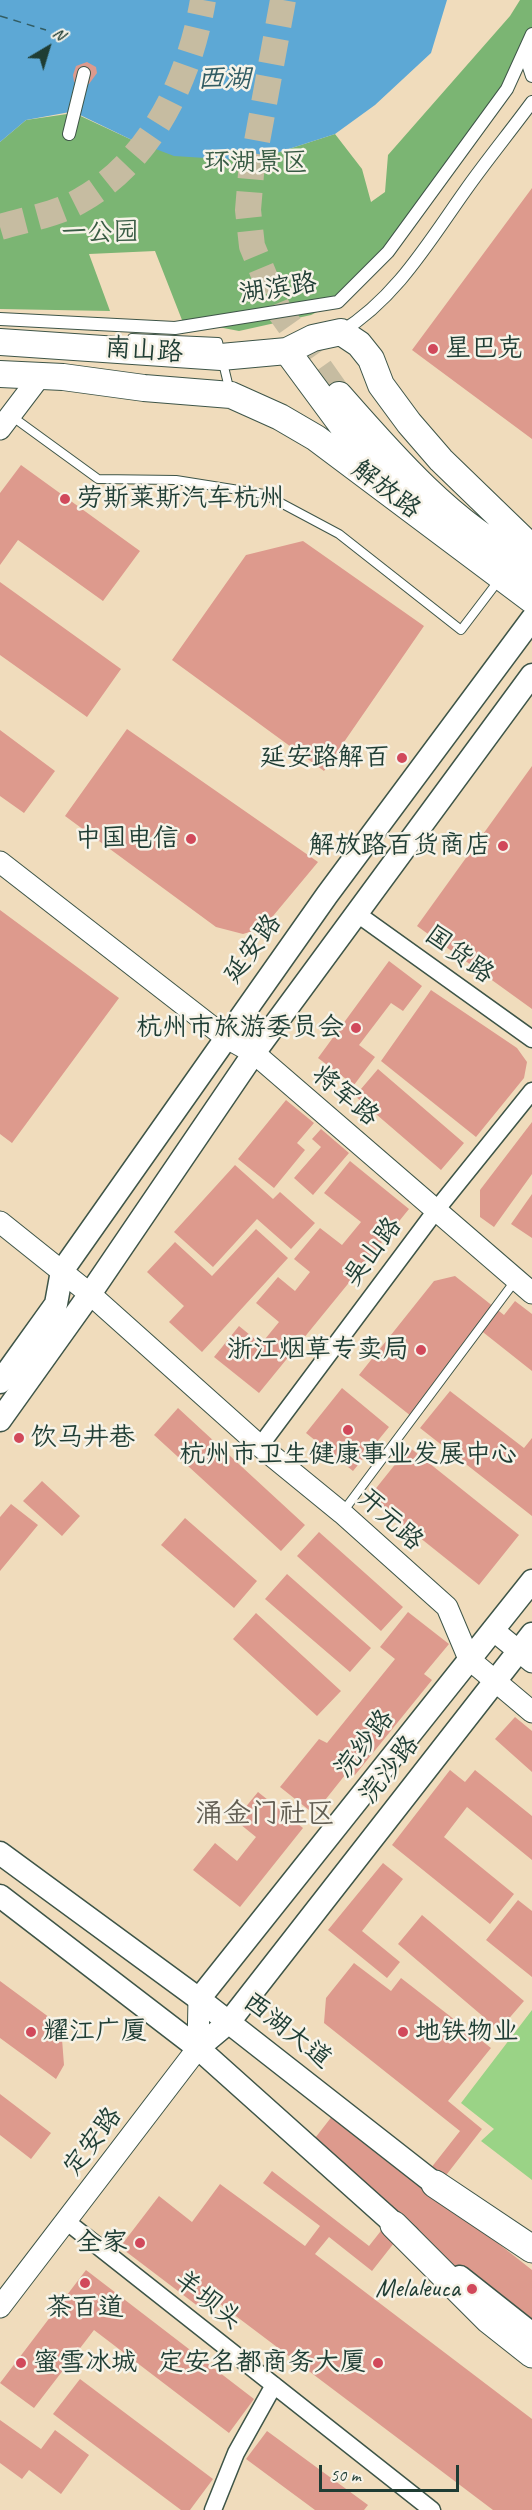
<!DOCTYPE html>
<html>
<head>
<meta charset="utf-8">
<style>
	body { margin:0 }
	#map { position:relative; width:532px; height:2510px; overflow:hidden; background:#f0dcbc; font-family:Caveat,sans-serif }
	canvas { display:block }
	.north { position:absolute; left:18px; top:18px; width:60px; height:60px; -webkit-text-stroke:4px #f7f3e8; paint-order:stroke; rotate:38deg; font-size:16px; font-weight:700; line-height:24px; text-align:center; color:#1f3d34 }
	.north::after { content:''; display:block; margin:auto; width:21px; height:27px; background:#1f3d34; clip-path:polygon(50% 0,100% 100%,50% 72%,0 100%) }
	.scale { position:absolute; left:319px; top:2465px; width:140px; height:27px; box-sizing:border-box; border:3px solid #1f3d34; border-top:0; padding-left:8px; font-size:18px; line-height:21px; white-space:nowrap; color:#1f3d34; -webkit-text-stroke:4px #f7f3e8; paint-order:stroke }
</style>
</head>
<body>
<div id="map">
<canvas width="532" height="2510"></canvas>
<div class="north">N</div>
<div class="scale">50 m</div>
</div>
<script>
const g = document.querySelector('canvas').getContext('2d');
g.lineJoin = 'round';
function paint(path, color) { g.fillStyle = color; g.fill(path, 'evenodd'); }
function strokePath(path, color, width, dash) { g.strokeStyle = color; g.lineWidth = width; g.lineCap = dash ? 'butt' : 'round'; g.setLineDash(dash || []); g.stroke(path); }
function label(font, color, halo, rows, align = 'center') {
  g.font = font + ' Caveat,"LXGW WenKai TC",sans-serif'; g.lineWidth = 5; g.setLineDash([]); g.textBaseline = 'middle'; g.strokeStyle = halo; g.fillStyle = color; for (const [text, x, y, turn = 0] of rows) {
    g.save(); g.translate(x, y); g.rotate((+turn || 0) * Math.PI / 180); g.textAlign = isNaN(turn) ? turn : align; if (halo) g.strokeText(text, 0, 0); g.fillText(text, 0, 0); g.restore();
  }
}
paint(new Path2D(`
	M532,2010V2180L481,2141L494,2129L461,2103Z`), '#9ad386');
paint(new Path2D(`
	M520,0H532V54L388,252L319,311L311,315L239,331L182,320L155,251L89,254L110,311L0,309V142L26,120L74,113L132,140L267,156L335,134L362,169L371,202L385,192L388,155L510,16Z`), '#7bb573');
paint(new Path2D(`
	M0,0H447L431,53L375,105L335,134L267,156L236,160L174,156L132,140L78,114L70,112L26,120L0,142Z`), '#5da8d5');
strokePath(new Path2D(`
	M0,16L46,30`), '#325d64', 1.5, [8, 6]);
paint(new Path2D(`
	M87,62L96,67L97,73L89,84L74,82L73,75L76,66Z
	M532,188V439L412,350Z
	M21,465L140,551L103,601L18,540L0,565V493Z
	M303,541L424,626L324,771L172,660L246,555Z
	M0,582L121,669L87,717L0,655Z
	M127,729L318,862L263,928L243,934L216,927L65,816Z
	M0,730L55,771L24,813L0,796Z
	M532,766V1009L417,926Z
	M0,910L119,998L12,1143L0,1134Z
	M389,961L422,986L403,1011L391,1003L359,1045L375,1057L354,1085L318,1058Z
	M431,990L517,1048L527,1062L524,1078L476,1137L381,1061Z
	M378,1069L464,1143L441,1170L355,1096Z
	M286,1100L314,1123L297,1143L305,1150L274,1188L238,1159Z
	M532,1122V1174L494,1227L480,1217V1190Z
	M321,1129L349,1153L313,1195L294,1178L321,1147L312,1139Z
	M350,1161L409,1209L259,1393L214,1357L239,1326L261,1344L279,1322L256,1303L278,1277L295,1291L310,1272L294,1259L320,1228L342,1245L361,1222L324,1193Z
	M235,1165L273,1199L280,1192L315,1223L291,1249L257,1219L213,1267L174,1232Z
	M532,1194V1238L511,1224Z
	M256,1229L288,1258L202,1352L169,1322L184,1306L147,1272L175,1242L212,1276Z
	M455,1276L504,1315L515,1301L532,1314V1371L479,1329L411,1416L359,1375L434,1281Z
	M342,1388L389,1427L353,1471L306,1433Z
	M450,1391L524,1448L532,1438V1516L420,1428Z
	M178,1408L305,1525L281,1551L154,1435Z
	M409,1447L519,1535L479,1585L369,1497Z
	M42,1481L80,1516L62,1536L23,1501Z
	M11,1504L38,1525L0,1571V1517Z
	M185,1518L257,1581L234,1608L161,1545Z
	M319,1532L403,1607L381,1631L297,1556Z
	M287,1574L371,1648L350,1672L265,1599Z
	M408,1612L449,1644L424,1674L432,1680L355,1775L349,1770L314,1814L280,1787L319,1739L327,1743L395,1659L380,1647Z
	M256,1613L341,1691L317,1716L233,1639Z
	M515,1717L532,1731V1772L495,1739Z
	M450,1770L465,1782L475,1770L532,1816V1860L467,1807L444,1837L514,1894L490,1924L392,1845Z
	M258,1792L303,1828L240,1907L193,1870L215,1843L237,1861L256,1837L235,1820Z
	M383,1863L403,1879L362,1931L400,1962L387,1978L328,1930Z
	M518,1900L532,1911V1977L486,1940Z
	M422,1915L524,2001L499,2030L398,1944Z
	M354,1963L391,1991L401,1978L491,2048L448,2101L482,2129L433,2192L532,2270V2329L405,2229L372,2271L329,2237L315,2254L532,2419V2510H493L208,2295L199,2307L120,2247L159,2196L192,2222L220,2184L305,2246L320,2226L263,2183L272,2171L369,2246L391,2218L305,2151L333,2115L420,2182L460,2131L324,2023L326,1998Z
	M0,1981L61,2026L64,2065L56,2079L0,2038Z
	M0,2094L51,2133L31,2159L0,2135Z
	M86,2270L254,2399L229,2433L94,2330L34,2408L0,2383Z
	M80,2379L213,2479L190,2510H181L53,2414Z
	M0,2420L41,2449L55,2430L89,2455L61,2494L29,2470L22,2479L0,2463Z
	M267,2431L368,2505L364,2510H315L246,2459Z`), '#dd9a8d');
strokePath(new Path2D(`
	M283,0L251,174L248,210L252,246L278,309L339,395
	M0,227C27,219 59,214 83,199C153,158 190,77 203,0`), '#c6bca1', 26, [26, 13]);
const service = new Path2D(`
	M132,338L218,342L230,392
	M10,415L98,479L176,480L264,494L339,534L461,630L499,580
	M342,1513L515,1281`);
const pedestrian = new Path2D(`
	M531,49L527,61L532,76
	M69,134L84,73
	M0,319L175,328L338,302L388,252L507,89L532,34
	M341,332C396,298 428,243 465,191C486,161 510,132 532,102`);
const minor = new Path2D(`
	M356,913L532,1039
	M260,1446L437,1209L532,1091
	M66,2221L432,2510
	M213,2510L236,2453L274,2385`);
const tertiary = new Path2D(`
	M0,429L41,375
	M0,862L225,1037L254,1053L532,1293
	M0,1222L90,1294L260,1446L342,1513L447,1607L469,1659L532,1712
	M493,1630L532,1662
	M0,2307L198,2048L199,1999`);
const secondary = new Path2D(`
	M0,1382L56,1304L62,1271L327,895L532,619
	M0,1420L90,1294L254,1053L532,675
	M0,1853L199,1999L448,2194
	M0,1896L198,2048L408,2236
	M199,1999L532,1581
	M198,2048L229,2022L532,1634
	M460,2277L532,2334`);
const primary = new Path2D(`
	M0,342L221,357L287,351L313,338L341,332L359,344L371,359L381,385L409,423L441,460L532,548
	M287,351L349,435L405,486
	M0,374L63,377L144,388L231,395L280,417L316,438L532,600
	M339,395C389,452 452,525 521,559
	M498,556L532,577`);
const trunk = new Path2D(`
	M435,2184L532,2249
	M394,2225L489,2320L532,2354`);
strokePath(service, '#3e5548', 10);
strokePath(pedestrian, '#3e5548', 14);
strokePath(minor, '#3e5548', 19);
strokePath(tertiary, '#3e5548', 23);
strokePath(secondary, '#3e5548', 25);
strokePath(primary, '#3e5548', 28);
strokePath(trunk, '#3e5548', 29);
strokePath(service, '#fff', 8);
strokePath(pedestrian, '#fff', 12);
strokePath(minor, '#fff', 16);
strokePath(tertiary, '#fff', 21);
strokePath(secondary, '#fff', 22);
strokePath(primary, '#fff', 26);
strokePath(trunk, '#fff', 27);
for (const [x, y, r, color] of [
	[433,349,6,"#d1495b"],
	[65,499,6,"#d1495b"],
	[402,758,6,"#d1495b"],
	[191,839,6,"#d1495b"],
	[503,846,6,"#d1495b"],
	[356,1028,6,"#d1495b"],
	[421,1350,6,"#d1495b"],
	[348,1430,6,"#d1495b"],
	[19,1438,6,"#d1495b"],
	[31,2032,6,"#d1495b"],
	[403,2032,6,"#d1495b"],
	[140,2243,6,"#d1495b"],
	[85,2283,6,"#d1495b"],
	[472,2289,6,"#d1495b"],
	[21,2363,6,"#d1495b"],
	[378,2363,6,"#d1495b"]
]) { const dot = new Path2D(); dot.arc(x, y, r, 0, 2 * Math.PI); g.fillStyle = color; g.fill(dot); strokePath(dot, '#f7f3e8', 2); }
label('26px', '#385b44', '#f7f3e8', [
	["环湖景区",256,163],
	["一公园",100,233]
]);
label('26px', '#1f3d34', '#f7f3e8', [
	["湖滨路",278,289,-9],
	["南山路",144,351,4],
	["解放路",386,490,37],
	["延安路",253,949,-54],
	["国货路",459,955,36],
	["将军路",345,1096,40],
	["吴山路",373,1252,-53],
	["开元路",390,1520,42],
	["浣纱路",365,1744,-52],
	["浣沙路",390,1770,-52],
	["西湖大道",287,2031,38],
	["定安路",93,2142,-53],
	["羊坝头",208,2301,38]
]);
label('26px', '#1f3d34', '#f7f3e8', [
	["星巴克",445,349,"left"],
	["劳斯莱斯汽车杭州",77,499,"left"],
	["延安路解百",390,758],
	["中国电信",179,839],
	["解放路百货商店",491,846],
	["杭州市旅游委员会",344,1028],
	["浙江烟草专卖局",409,1350],
	["饮马井巷",31,1438,"left"],
	["杭州市卫生健康事业发展中心",348,1455,"center"],
	["耀江广厦",43,2032,"left"],
	["地铁物业",415,2032,"left"],
	["全家",128,2243],
	["Melaleuca",460,2289],
	["茶百道",85,2308,"center"],
	["蜜雪冰城",33,2363,"left"],
	["定安名都商务大厦",366,2363]
], 'right');
label('italic 27px', '#325d64', '#f7f3e8', [
	["西湖",224,80]
]);
label('28px', '#625e53', '#f7f3e8', [
	["涌金门社区",265,1815]
]);
</script>
</body>
</html>
